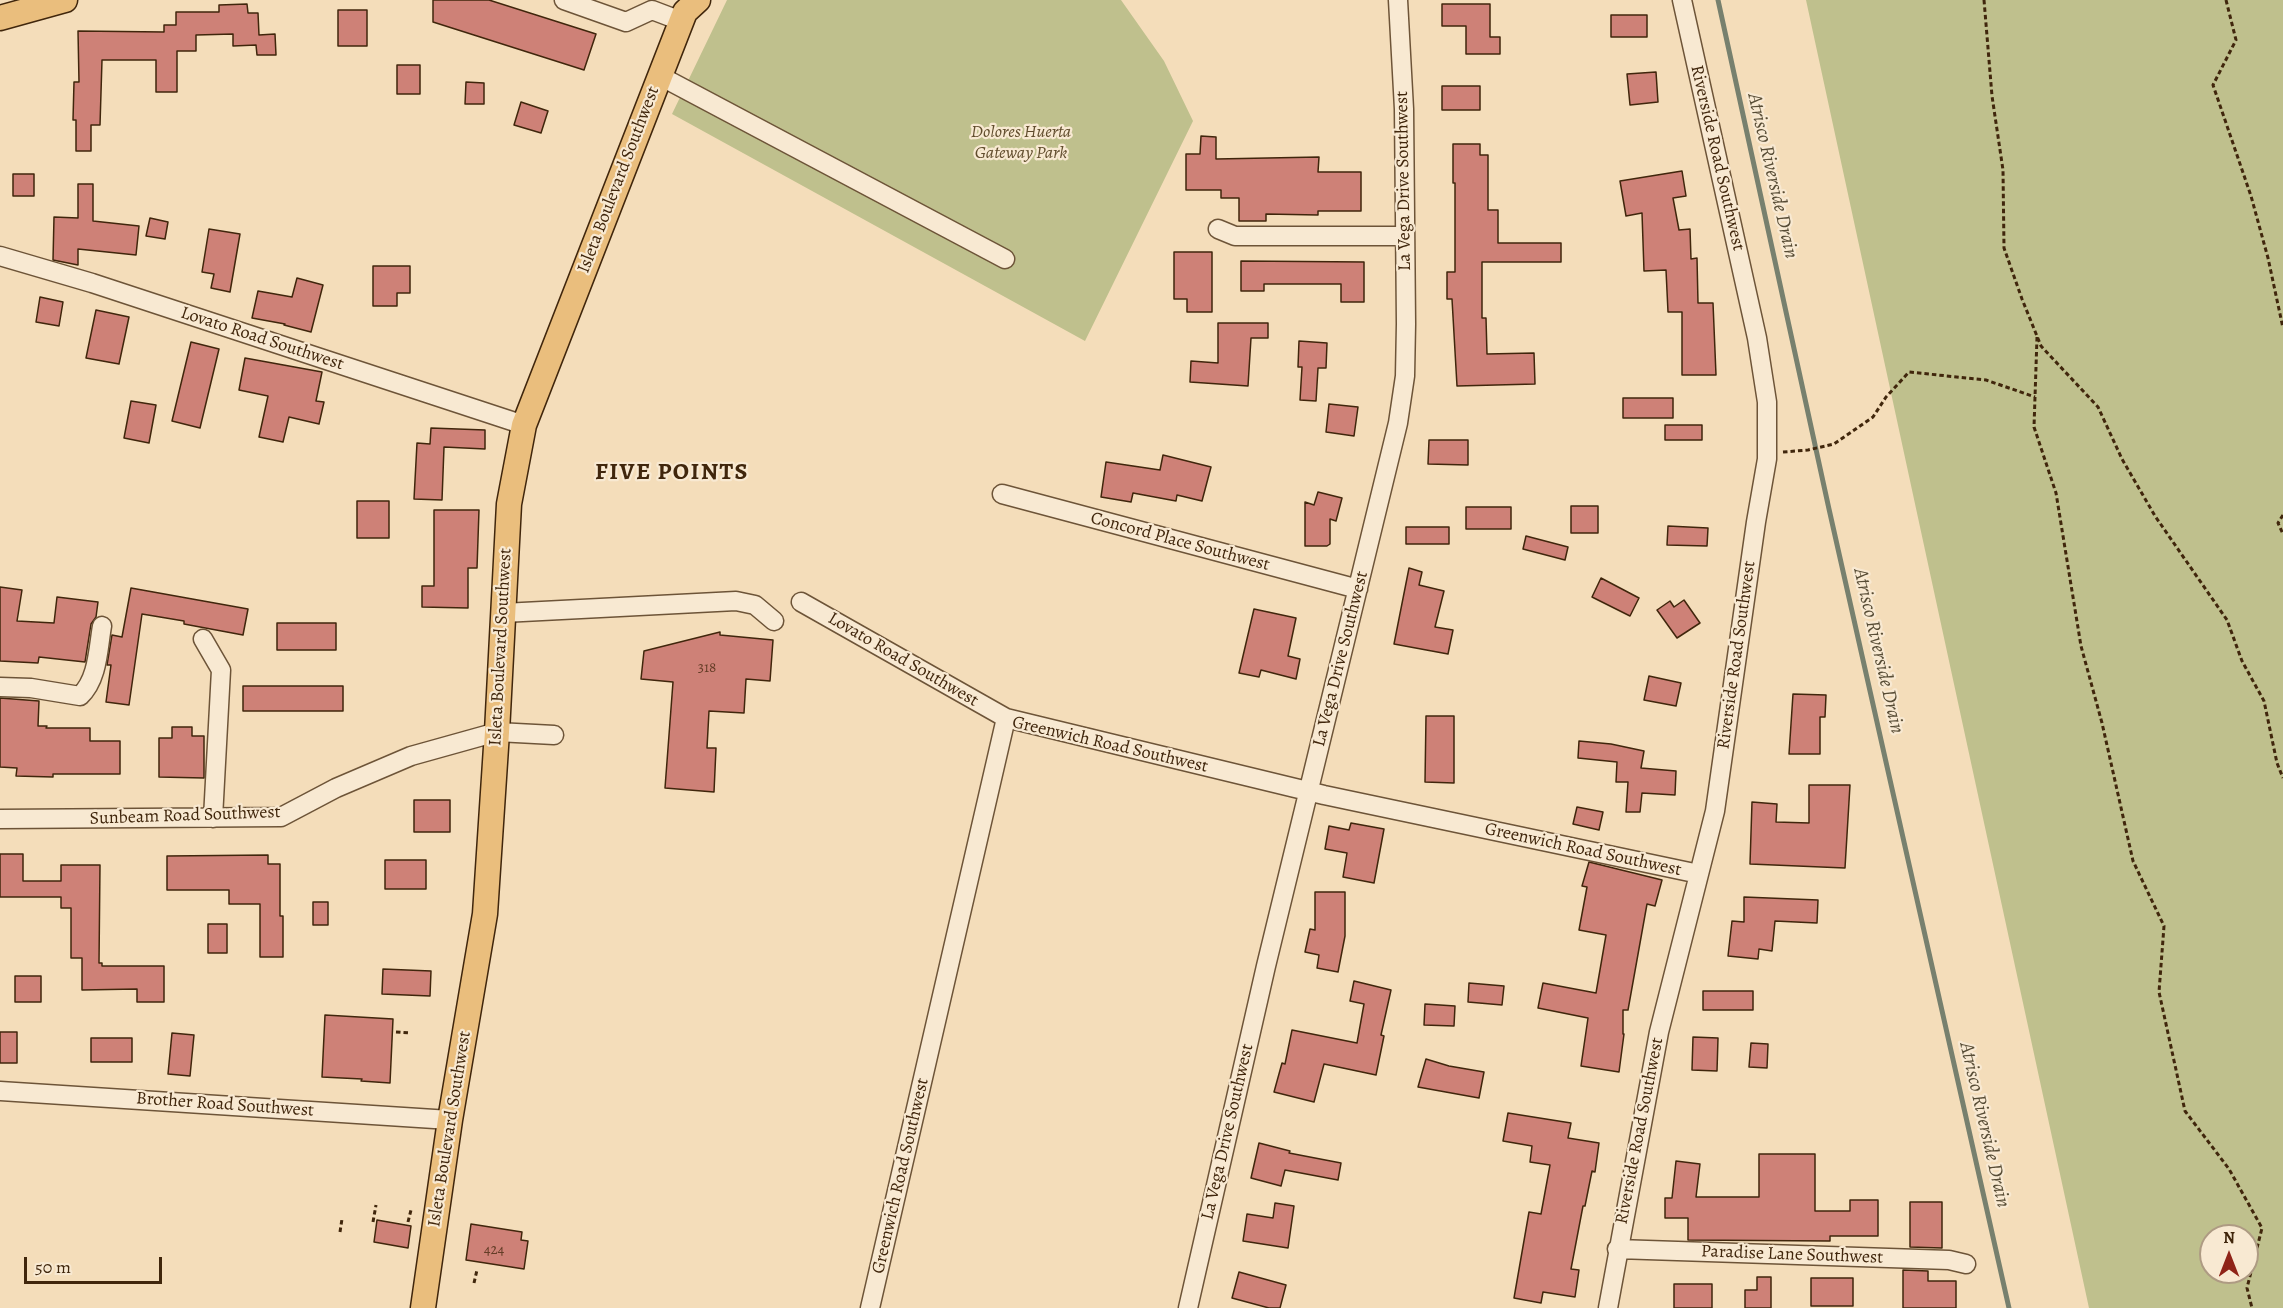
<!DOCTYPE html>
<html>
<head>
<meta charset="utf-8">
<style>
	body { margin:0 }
	#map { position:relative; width:2283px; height:1308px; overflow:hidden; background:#f4ddba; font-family:Alegreya,serif }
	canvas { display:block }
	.north { position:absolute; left:2199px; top:1224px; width:60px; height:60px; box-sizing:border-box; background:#f8e9d2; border:2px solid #ae9b83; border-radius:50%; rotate:0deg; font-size:16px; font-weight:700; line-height:24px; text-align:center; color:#40260c }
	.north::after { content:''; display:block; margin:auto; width:21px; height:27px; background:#8f2418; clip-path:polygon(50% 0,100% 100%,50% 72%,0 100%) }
	.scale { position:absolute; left:24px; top:1257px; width:138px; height:27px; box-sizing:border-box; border:3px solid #40260c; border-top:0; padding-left:8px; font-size:18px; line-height:21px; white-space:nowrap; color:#40260c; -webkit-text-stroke:4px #f8e9d2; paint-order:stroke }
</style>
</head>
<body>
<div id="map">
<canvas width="2283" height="1308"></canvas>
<div class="north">N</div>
<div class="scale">50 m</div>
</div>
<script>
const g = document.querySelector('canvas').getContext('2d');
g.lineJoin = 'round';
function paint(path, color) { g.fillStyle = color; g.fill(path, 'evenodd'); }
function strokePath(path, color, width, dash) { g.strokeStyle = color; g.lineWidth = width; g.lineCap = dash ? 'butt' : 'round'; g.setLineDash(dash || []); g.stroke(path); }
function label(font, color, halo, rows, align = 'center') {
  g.font = font + ' Alegreya,serif'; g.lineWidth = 4.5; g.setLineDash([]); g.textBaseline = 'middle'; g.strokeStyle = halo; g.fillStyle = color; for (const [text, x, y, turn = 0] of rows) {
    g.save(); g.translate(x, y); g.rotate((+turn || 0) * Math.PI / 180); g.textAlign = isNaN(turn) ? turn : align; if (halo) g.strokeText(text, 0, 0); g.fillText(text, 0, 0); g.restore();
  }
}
paint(new Path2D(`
	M727,0H1121L1164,61L1193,121L1085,341L672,114Z
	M1806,0H2283V1308H2089ZM2211,1236H2247V1272H2211Z`), '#bfc08d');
strokePath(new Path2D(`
	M1718,0L1829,509L2009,1308`), '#77806e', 5);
const building = new Path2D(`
	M433,0H489L596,34L584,70L433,22Z
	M247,4L248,13H258L259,35L275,34L276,55H257L256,45L233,46V34L196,35V51H177V92H156V60H102L100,125H91V151H76V120H73L74,82H79L78,31L164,32V25H176V12H219V5Z
	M1442,4H1490V37H1500V54H1466V26H1442Z
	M338,10H367V46H338Z
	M1611,15H1647V37H1611Z
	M397,65H420V94H397Z
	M1656,72L1658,102L1630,105L1627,74Z
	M466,82L484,83V104H465Z
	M1442,86H1480V110H1442Z
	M521,102L548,111L541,133L514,125Z
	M1201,136L1216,137V159L1319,157L1318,172H1361V211H1318V215L1266,214V221H1239V198H1221V190H1186V154H1200Z
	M1453,144H1480V155H1488V210H1498V243H1561V262H1482V318H1486L1487,354L1534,353L1535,384L1457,386L1452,299H1447V272H1455V183H1453Z
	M1682,171L1686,196L1673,198L1679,230L1690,229L1691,259L1697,258L1698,303H1713L1716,375H1682V312H1668L1666,270L1644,271L1642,213L1626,216L1620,181Z
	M13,174H34V196H13Z
	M78,184H93V221L139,226L136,255L78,249V265L53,260L54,217L78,218Z
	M150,218L168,222L165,239L146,236Z
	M209,229L240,234L230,292L211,288L214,274L202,272Z
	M1174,252H1212V312H1187V299H1174Z
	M1241,261L1364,262V302H1341V284H1264V291H1241Z
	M373,266H410V293H397V306H373Z
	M297,278L323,285L311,332L284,325L285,324L252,318L258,291L292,297Z
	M40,297L63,302L59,326L36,322Z
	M96,310L129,317L119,364L86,358Z
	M1218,323H1268V338H1251L1248,386L1190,382L1191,361L1218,363Z
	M1299,341L1327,343L1326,368H1318L1316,401L1300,400L1302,367H1298Z
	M191,342L219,349L200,428L172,421Z
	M245,358L322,372L316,401L324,402L319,424L289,417L283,442L259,437L268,396L239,390Z
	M1623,398H1673V418H1623Z
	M131,401L156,405L149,443L124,438Z
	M1329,404L1358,407L1354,436L1326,432Z
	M1665,425H1702V440H1665Z
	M431,428L485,430V449L444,447L442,500L414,499L417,443L430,444Z
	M1429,440H1468V465L1428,464Z
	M1163,455L1211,467L1202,501L1177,495L1176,501L1133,493L1131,502L1101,497L1106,462L1160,470Z
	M1318,492L1342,498L1336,521L1330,519V544L1327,546H1305V502L1314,505Z
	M357,501H389V538H357Z
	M1571,506H1598V533H1571Z
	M1466,507H1511V529H1466Z
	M434,510H479L477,568H468V608L422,607V586H434Z
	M1668,526L1708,528L1707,546L1667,545Z
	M1406,527H1449V544H1406Z
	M1526,536L1568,547L1565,560L1523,549Z
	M1409,568L1422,572L1419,585L1444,591L1435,627L1453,630L1448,654L1394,644Z
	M1601,578L1639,598L1630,616L1592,597Z
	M0,587L22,590L17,621L54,623L57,597L98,602L96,617L91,624L85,662L39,657L38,663L0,661Z
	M131,588L248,609L243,635L184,624V621L142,614L129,705L106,702L111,665H107L112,635L122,637Z
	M1684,600L1700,623L1677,638L1657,610L1670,601L1674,607Z
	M1254,609L1296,618L1288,656L1300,659L1296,679L1261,670L1259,677L1239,673Z
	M277,623H336V650H277Z
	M720,632V635L773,640L770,681L746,679L744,713L709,711L707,748H716L714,792L665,788L673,682L641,679L644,651Z
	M1649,676L1681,683L1676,706L1644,700Z
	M243,686H343V711H243Z
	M1793,694L1826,695L1825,717H1820V754H1789Z
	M0,698L39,701L38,726H47L46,728H90V741H120V774H53V777L16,776L17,768L0,767Z
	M1426,716H1454V783L1425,782Z
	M172,727H192V736H204V778L159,777V738H172Z
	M1579,741L1611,744L1644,751L1641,768L1676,771L1675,795L1642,793L1640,812H1626L1628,782H1616L1617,762L1578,758Z
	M1809,785H1850L1845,868L1750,864L1752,802L1777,804L1776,822L1809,823Z
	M414,800H450V832H414Z
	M1577,807L1603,812L1599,830L1573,824Z
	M1351,823L1384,829L1374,883L1343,877L1347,853L1325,849L1329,826L1349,830Z
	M0,854H23V881H61V865H100L99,963H102V966H164V1002H137V989L82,990V958H71V908H61V897H0Z
	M268,855V864H280V916H283V957H260V904H229V890H167V856Z
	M385,860H426V889H385Z
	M1589,862L1662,880L1655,906L1647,904L1628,1010H1623V1034H1624L1619,1072L1581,1066L1588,1018L1538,1008L1543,983L1596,993L1606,935L1579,930L1587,887L1582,886Z
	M1315,892H1345V936L1338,972L1317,968L1319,955L1305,952L1310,929L1315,930Z
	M1744,897L1818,900L1817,923L1775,921L1772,951L1759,949L1758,959L1728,956L1732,921L1744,922Z
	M313,902H328V925H313Z
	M208,924H227V953H208Z
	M383,969L431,971L430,996L382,994Z
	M15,976H41V1002H15Z
	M1354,981L1391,990L1381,1035L1384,1036L1376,1075L1324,1064L1314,1102L1274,1092L1282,1063L1285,1064L1292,1030L1357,1043L1364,1004L1350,1001Z
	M1469,983L1504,986L1502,1005L1468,1002Z
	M1703,991H1753V1010H1703Z
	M1425,1004L1455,1006L1454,1026L1424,1025Z
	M325,1015L393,1019L390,1083L361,1081L362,1079L322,1077Z
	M0,1032H17V1063H0Z
	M172,1033L194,1035L190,1076L168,1074Z
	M1693,1037L1718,1038L1717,1071L1692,1070Z
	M91,1038H132V1062H91Z
	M1751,1043L1768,1044L1767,1068L1749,1067Z
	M1426,1059L1449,1066L1484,1072L1479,1098L1418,1087Z
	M1508,1113L1571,1123L1568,1138L1599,1143L1595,1172L1592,1171L1585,1206H1583L1571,1269L1579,1270L1575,1297L1543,1292L1541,1303L1514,1298L1529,1212L1541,1214L1550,1165L1530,1162L1532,1146L1503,1141Z
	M1259,1143L1290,1151L1289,1153L1341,1163L1338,1180L1285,1170L1281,1186L1251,1178Z
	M1759,1154H1815V1211H1850V1200H1878V1236H1830V1241L1688,1240V1218H1665V1198H1672L1676,1161L1700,1164L1696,1197H1759Z
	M1910,1202H1942V1248L1910,1247Z
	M1275,1203L1294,1206L1288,1248L1243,1241L1247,1214L1273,1218Z
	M377,1220L411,1226L408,1248L374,1242Z
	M471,1224L522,1232L521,1240L528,1241L524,1269L466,1260Z
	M1903,1270L1928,1271V1281H1956V1308H1903Z
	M1239,1272L1286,1285L1280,1308H1269L1232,1298Z
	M1757,1277H1771V1308H1745V1290H1757Z
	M1811,1278H1853V1306H1811Z
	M1674,1284H1712V1308H1674Z`);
paint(building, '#ce8177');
strokePath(building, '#40260c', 1.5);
const minor = new Path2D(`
	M564,0L626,22L652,10L681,21
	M660,76L1005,259
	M1218,229L1235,236H1404
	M0,256L92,283L524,425
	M1002,494L1358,589
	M801,602L1006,718L1324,795L1699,874
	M503,613L736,601L755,605L774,621
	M203,639L221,670L213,818
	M0,687L31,688L80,696C98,679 98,649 102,626
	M0,819L281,817L336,788L411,756L497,732L554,735
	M0,1091L450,1120
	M1617,1249L1949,1260L1966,1264
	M870,1308L1006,718
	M1188,1308L1266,966L1398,423L1405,376L1406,324L1404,109L1398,0
	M1608,1308L1659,1032L1715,811L1756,522L1767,459V402L1757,338L1682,0`);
const major = new Path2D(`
	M0,18L65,0
	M423,1308L450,1120L485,914L497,732L509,504L524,425L685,12L698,0`);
strokePath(minor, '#6d5438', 21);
strokePath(major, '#40260c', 27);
strokePath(new Path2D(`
	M1984,0L1992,96L2003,170L2004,248L2022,299L2041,346L2098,407L2122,459L2155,516L2227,620L2242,661L2264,701L2277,763L2283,778
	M2226,0L2236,40L2213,85L2251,196L2268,258L2283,328
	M2037,337L2034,427L2056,493L2081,646L2102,723L2133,861L2164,926L2159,992L2185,1111L2229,1169L2262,1228L2247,1288L2252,1308
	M1783,452L1808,450L1834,444L1873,417L1886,397L1909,372L1986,380L2035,397
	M2283,515L2278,523L2283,534
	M396,1032L410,1033
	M373,1222L376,1205
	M408,1222L411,1210
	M340,1232L342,1219
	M474,1283L477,1270`), '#40260c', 3, [4.5, 3]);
strokePath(minor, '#f8e9d2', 18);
strokePath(major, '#eabe7d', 24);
label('15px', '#643d27', null, [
	["318",707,668],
	["424",494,1250]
]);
label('italic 18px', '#604c2c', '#f8e9d2', [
	["Dolores Huerta",1021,133],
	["Gateway Park",1021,154]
]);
label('18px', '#40260c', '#f8e9d2', [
	["Riverside Road Southwest",1717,158,77],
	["Isleta Boulevard Southwest",619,180,-69],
	["La Vega Drive Southwest",1404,181,-91],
	["Lovato Road Southwest",262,339,18],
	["Concord Place Southwest",1180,542,15],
	["Isleta Boulevard Southwest",501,647,-87],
	["Riverside Road Southwest",1737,655,-82],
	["La Vega Drive Southwest",1341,659,-76],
	["Lovato Road Southwest",903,660,30],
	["Greenwich Road Southwest",1110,745,13],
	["Sunbeam Road Southwest",185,816,-2],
	["Greenwich Road Southwest",1583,850,12],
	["Brother Road Southwest",225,1105,4],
	["Isleta Boulevard Southwest",450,1129,-81],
	["Riverside Road Southwest",1640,1131,-79],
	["La Vega Drive Southwest",1228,1132,-77],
	["Greenwich Road Southwest",901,1176,-77],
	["Paradise Lane Southwest",1792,1255,2]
]);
label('italic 20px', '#574c35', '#f8e9d2', [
	["Atrisco Riverside Drain",1772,176,77],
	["Atrisco Riverside Drain",1878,651,77],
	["Atrisco Riverside Drain",1984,1125,77]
]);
g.letterSpacing = '1.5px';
label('bold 24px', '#40260c', '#f8e9d2', [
	["FIVE POINTS",672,473]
]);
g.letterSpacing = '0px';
</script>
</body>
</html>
